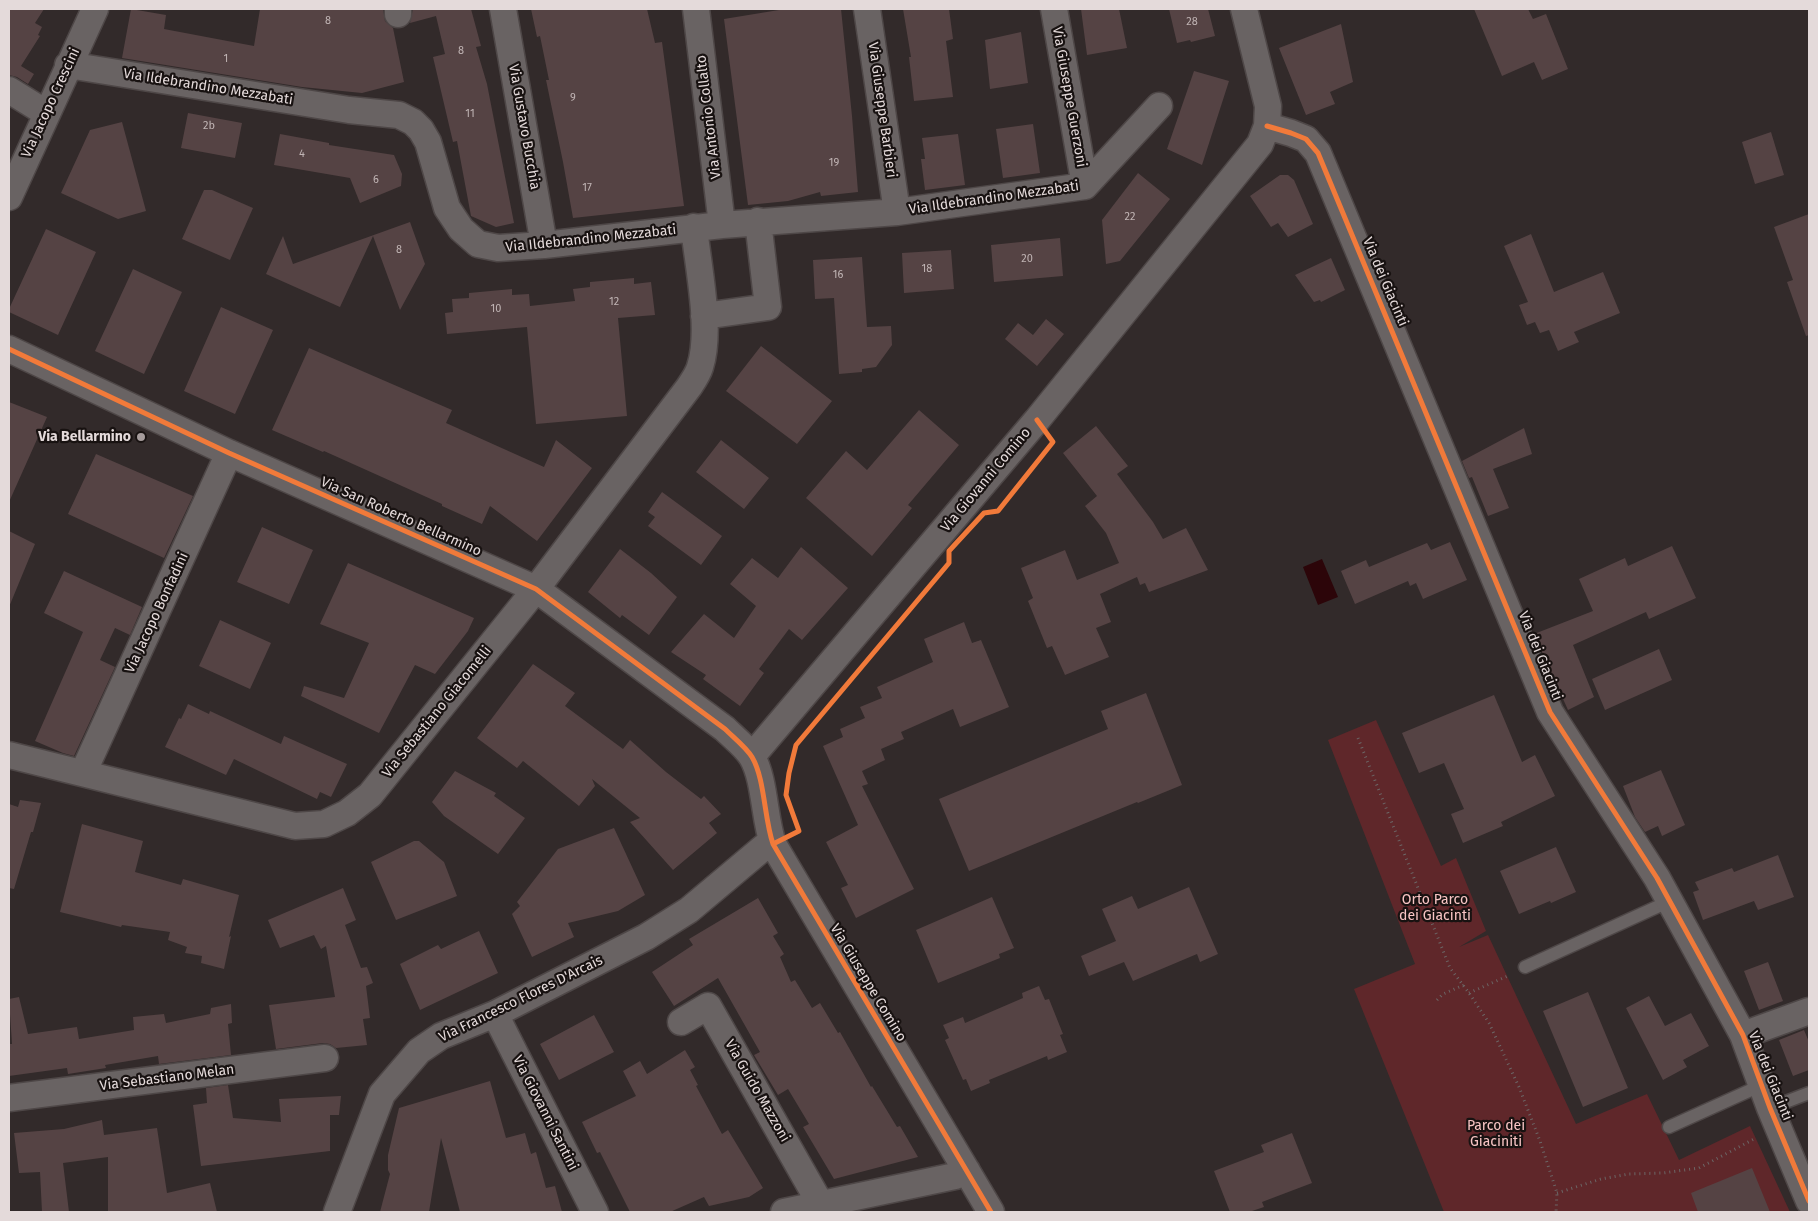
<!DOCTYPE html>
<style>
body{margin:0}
#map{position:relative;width:1818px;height:1221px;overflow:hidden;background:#322a2a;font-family:"Fira Sans",sans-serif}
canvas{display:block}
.frame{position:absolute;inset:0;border:10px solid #e4dada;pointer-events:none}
</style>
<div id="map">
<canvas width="1818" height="1221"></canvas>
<div class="frame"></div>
</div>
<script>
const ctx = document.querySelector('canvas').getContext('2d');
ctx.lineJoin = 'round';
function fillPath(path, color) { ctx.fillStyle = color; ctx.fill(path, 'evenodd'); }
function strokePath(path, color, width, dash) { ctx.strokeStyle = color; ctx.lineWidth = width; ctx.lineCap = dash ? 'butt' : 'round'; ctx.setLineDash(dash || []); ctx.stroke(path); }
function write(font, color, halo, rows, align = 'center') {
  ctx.font = font + ' "Fira Sans",sans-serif'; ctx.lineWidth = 4.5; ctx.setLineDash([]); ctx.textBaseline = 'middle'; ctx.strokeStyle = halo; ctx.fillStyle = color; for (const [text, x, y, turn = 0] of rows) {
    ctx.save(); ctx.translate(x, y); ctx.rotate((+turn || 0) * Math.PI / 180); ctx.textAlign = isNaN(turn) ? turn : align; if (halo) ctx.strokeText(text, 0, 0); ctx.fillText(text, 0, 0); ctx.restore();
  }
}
const green = new Path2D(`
 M1376,720L1441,866L1456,858L1486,931L1459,947L1488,935L1576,1124L1647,1094L1679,1160L1750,1126L1790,1212H1444L1354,989L1415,964L1328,740Z`);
const water = new Path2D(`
 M1322,559L1338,597L1318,605L1303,567Z`);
const building = new Path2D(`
 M9,9H44L35,23L42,27L38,35L40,36L21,66L34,74L28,84L17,77L9,75Z
 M131,9L166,15L164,29L254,46L260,9H383L385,21L393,28L404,82L362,93L302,87L122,58Z
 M413,9H471L481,46L476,47L487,84L514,223L496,227L471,216L457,141L453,142L433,57L445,54L436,16L410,23Z
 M531,9H647L655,43L662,42L684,206L573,218L563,162L546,80H549L540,36L537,37Z
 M785,9H841L852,116L858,192L821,196L820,192L788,201L748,205L724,19Z
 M903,9H949L953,39L946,41L953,97L914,101L909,57H911Z
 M1081,9H1119L1127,48L1087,55Z
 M1169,9H1208L1215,36L1191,42L1190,40L1177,43Z
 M1474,9H1528L1533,19L1546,14L1568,69L1542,80L1534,62L1502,76Z
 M1341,24L1353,82L1330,92L1335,104L1306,115L1279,48Z
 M1021,32L1028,83L990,89L985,40Z
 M1194,71L1229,81L1202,165L1167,149Z
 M188,113L242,123L235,158L181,148Z
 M122,122L146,211L118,219L61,193L90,130Z
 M1033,124L1040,173L1003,178L996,129Z
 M1771,132L1784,175L1755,184L1742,142Z
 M280,134L329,143V145L394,155L402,174L401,186L360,203L350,178L274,165Z
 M958,134L965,185L925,190L921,159H925L922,138Z
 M1138,173L1170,199L1120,261L1106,264L1102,220Z
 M1280,175H1288L1294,180L1313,224L1288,237L1278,223L1271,227L1250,196Z
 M204,190H212L253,208L230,260L182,239Z
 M1809,214V335L1806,336L1787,282L1793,280L1774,227Z
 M410,222L425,264L400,310L373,236L340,307L266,274L283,236L293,264Z
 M46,229L96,252L58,335L9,312V309Z
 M1531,234L1554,292L1603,272L1620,313L1574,332L1579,342L1558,351L1549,330L1540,333L1535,322L1527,325L1519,305L1528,302L1504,246Z
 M1060,238L1063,276L994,282L991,245Z
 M951,250L954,289L904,293L902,253Z
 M862,257L867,327L891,326L892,345L876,367L862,369V372L839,374L834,298L815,299L813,260Z
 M1331,258L1345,290L1321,302L1320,300L1314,302L1295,275Z
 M133,269L182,292L144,374L95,351Z
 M634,278V284L651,282L655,315L618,318L627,416L536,424L527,327L447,334L445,313L453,312L452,299L469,298V293L512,289V295L529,294L530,306L575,301L573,289L590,287V282Z
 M221,307L273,330L235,414L184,391Z
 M1046,319L1064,334L1037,366L1005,339L1018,323L1033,335Z
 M761,346L832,401L797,444L726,391Z
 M309,348L452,410L446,423L544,467L556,440L592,468L537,541L490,506L482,524L442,506V504L324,451L323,452L272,430Z
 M9,402L47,417L9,502Z
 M919,410L959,445L908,505L912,508L872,556L806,498L846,451L867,470Z
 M1096,426L1128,466L1117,474L1153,522L1163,539L1186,528L1208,570L1149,592L1145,583L1140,585L1137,577L1100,594L1111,622L1096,628L1109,657L1065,675L1052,646L1047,648L1028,601L1033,598L1021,568L1065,550L1077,580L1119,563L1106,533L1085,506L1097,496L1063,453Z
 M1524,428L1532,454L1493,469L1509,508L1488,516L1472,477L1469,478L1462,461Z
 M721,440L769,478L744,509L696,472Z
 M96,454L193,496L164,558L68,514Z
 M662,492L722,536L701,565L648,526L655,517L648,512Z
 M262,527L313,550L289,604L237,582Z
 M9,531L35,544L9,607Z
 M1450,542L1467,580L1423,599L1416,583L1410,586L1408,581L1355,604L1341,571L1366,560L1369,567L1427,543L1431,550Z
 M1672,546L1696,598L1649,619L1646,612L1573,645L1594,697L1568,710L1534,634L1593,611L1579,579L1625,558L1628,566Z
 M801,547L848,588L802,640L789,629L759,669L764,673L740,706L703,679L706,675L671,652L704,614L734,638L756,606L730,584L752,558L778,578Z
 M620,549L651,573L677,597L649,635L622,615L620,618L588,592Z
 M348,563L474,618L468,631L435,674L415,665L379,733L301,696L304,686L344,698L369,643L320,624Z
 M64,571L142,607L130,635L115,628L100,660L115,667L74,756L63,753L35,741L83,632L44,613Z
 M220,620L271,643L250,689L199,666Z
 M964,622L972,643L981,640L1009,707L960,727L953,709L901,732L904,739L881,749L885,760L862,771L868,784L862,786L914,889L856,918L841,888L848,885L826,842L858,825L823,746L843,737L840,729L865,718L860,707L882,698L877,687L933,662L924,639Z
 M1659,649L1672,680L1605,710L1592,679Z
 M533,664L575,693L565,706L623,749L630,740L666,772L701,799L704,796L721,814L709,823L717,833L673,870L630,822L640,818L592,779L595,786L579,806L523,761L517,768L477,738Z
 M1146,693L1182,785L1138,803L1137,802L969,871L939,799L1108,729L1101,711Z
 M1494,695L1522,762L1535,755L1555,796L1501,822L1503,826L1463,843L1451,814L1464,809L1444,763L1419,773L1402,733Z
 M188,704L209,714L210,711L281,744L284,736L347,764L331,797L320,792L317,799L234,759L226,775L165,747L179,718L181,719Z
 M1661,770L1685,825L1662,836L1658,826L1645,832L1635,817L1623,786Z
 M455,771L496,793L494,796L525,818L498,854L444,816L432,802Z
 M20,800L41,803L33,832H31L14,889L9,888V804L18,807Z
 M82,824L143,841L135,872L181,885L183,879L239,895L229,937L231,936L224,969L201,963L202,956L185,953L187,947L168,940L170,932L122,925L121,927L60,912Z
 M614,828L645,895L618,911L568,923L574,937L532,957L512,914L520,906L517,902L558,849Z
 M414,841H419L444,862L457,896L396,920L371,862Z
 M1556,847L1576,892L1551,903L1550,901L1519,914L1500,871Z
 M1778,855L1794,897L1758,910L1754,901L1703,920L1693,892L1699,890L1695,882L1732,868L1734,872Z
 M1189,887L1218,954L1200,962L1197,954L1133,981L1124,962L1089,976L1081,956L1116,941L1102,909L1132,896L1138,909Z
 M343,888L356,920L345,925L361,968L367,967L373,983L366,986L370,1018L363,1019L367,1045L336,1048L330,1044L323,1043L276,1049L269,1005L335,997L326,946L321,949L314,935L280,948L268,920Z
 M992,897L1014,948L999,954L1000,958L938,983L916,930Z
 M758,898L778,933L773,936L784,954L780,957L791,982L795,980L812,1008L820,1003L838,1033L840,1032L871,1087L872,1086L897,1127L900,1126L918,1157L834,1179L803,1127L809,1124L788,1089L778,1095L754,1055L760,1052L718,978L674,1006L652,972L693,945L689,939Z
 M479,931L498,973L420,1010L400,964L438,945L441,949Z
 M1768,962L1783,1001L1759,1010L1744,971Z
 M1039,986L1045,1000L1049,999L1063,1034L1060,1035L1067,1052L1048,1060L1047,1056L989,1080L990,1083L971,1091L966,1079L963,1080L945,1040L949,1038L943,1025L963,1017L965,1023L1023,998L1022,993Z
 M1588,992L1628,1088L1583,1107L1543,1011Z
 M1649,996L1665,1026L1691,1013L1709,1046L1683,1060L1687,1067L1663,1080L1626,1008Z
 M19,997L28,1034L77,1027L79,1039L134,1030L133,1017L164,1014L166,1023L210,1014L211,1008L231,1004L232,1023L228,1024L231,1055L159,1064L158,1056L105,1065L106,1068L68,1074L67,1068L9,1076V1044H12L9,999Z
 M594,1015L614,1052L559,1080L540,1044Z
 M1804,1030L1809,1042V1070L1793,1076L1779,1040Z
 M685,1050L695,1067L690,1070L698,1085L696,1086L722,1134L728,1130L763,1188L749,1197L709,1206L704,1197L670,1212H630L600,1152L597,1153L582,1122L636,1096L623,1071L640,1061L647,1074Z
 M490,1081L506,1138L525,1133L531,1154L536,1152L546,1188L555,1186L562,1212H460L441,1138L429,1212H380L390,1174L388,1170V1155L399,1108Z
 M228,1085L233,1118L281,1122L279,1099L341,1096L339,1115H330V1151L201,1166L193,1105L207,1103L206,1088Z
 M102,1120L104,1135L157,1128L167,1193L210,1183L217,1212H108V1157L63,1163L69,1212H42L40,1172L19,1173L14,1133L64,1129Z
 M1292,1133L1312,1183L1262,1202L1264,1207L1249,1212H1230L1214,1171L1264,1152L1261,1145Z
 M1752,1168L1770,1212H1698L1691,1193Z`);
const path = new Path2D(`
 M1358,738L1450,968L1469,993L1489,1023L1519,1087L1540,1141L1557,1193L1556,1212
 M1469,993L1510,975
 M1437,1000L1443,994L1464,985
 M1557,1193L1601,1179L1629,1174L1663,1173L1699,1168L1756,1138`);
const lane = new Path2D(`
 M1525,967L1670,901
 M1770,1108L1809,1093
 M1669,1127L1762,1085`);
const street = new Path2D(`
 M398,9V14
 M503,9L544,245
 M696,9L722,225
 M867,9L897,212
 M1054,9L1085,186
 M68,65L349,110L399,115L413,122L421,130L428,142L447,208L461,229L478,244L498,248L544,245L722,225L897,212L1085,186L1159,106
 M9,90L46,113
 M1267,126L1291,133L1306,139L1318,153L1550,712L1657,878L1743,1035L1770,1108L1809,1201
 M9,197L95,9
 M704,316L768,307L758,221
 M9,349L229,453L536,589L725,729C733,737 746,747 752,757C765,779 764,818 773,844L991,1212
 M9,755L295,826L324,824L347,813L370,795L536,589L689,387C693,381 698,374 700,367C712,330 698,267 694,227
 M752,756L1037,420L1260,144L1267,126L1268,106L1244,9
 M83,773L229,453
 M495,1014L595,1212
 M681,1022L708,1006L825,1212
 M1743,1035L1809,1011
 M9,1098L325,1058
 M337,1212L382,1094L419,1051L441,1036L495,1014L646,937L689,910L764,847L773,844
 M784,1212L955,1176L967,1171`);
const cycleway = new Path2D(`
 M1267,126L1291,133L1306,139L1318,153L1550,712L1657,878L1743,1035L1770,1108L1809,1201
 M9,349L229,453L536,589L725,729C733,737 746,747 752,757C765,779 764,818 773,844L991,1212
 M773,844L799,831L786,795L789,773L796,745L949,563V551L984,513L998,511L1053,442L1037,420`);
const markers = [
 [141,437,5,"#a69c9c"]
];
const numberNames = [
 ["8",328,21],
 ["28",1192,22],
 ["8",461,51],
 ["1",226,59],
 ["9",573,98],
 ["11",470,114],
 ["2b",209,126],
 ["4",302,154],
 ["19",834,163],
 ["6",376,180],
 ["17",587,188],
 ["22",1130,217],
 ["8",399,250],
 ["20",1027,259],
 ["18",927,269],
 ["16",838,275],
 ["12",614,302],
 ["10",496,309]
];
const streetNames = [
 ["Via Ildebrandino Mezzabati",208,87,9],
 ["Via Giuseppe Guerzoni",1069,97,80],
 ["Via Jacopo Crescini",51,103,-65],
 ["Via Giuseppe Barbieri",882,110,82],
 ["Via Antonio Collalto",709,117,-97],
 ["Via Gustavo Bucchia",524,127,80],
 ["Via Ildebrandino Mezzabati",994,198,-8],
 ["Via Ildebrandino Mezzabati",591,239,-6],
 ["Via dei Giacinti",1385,282,67],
 ["Via Giovanni Comino",986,480,-50],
 ["Via San Roberto Bellarmino",401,517,24],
 ["Via Jacopo Bonfadini",157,613,-65],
 ["Via dei Giacinti",1540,656,68],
 ["Via Sebastiano Giacomelli",437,712,-51],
 ["Via Giuseppe Comino",868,983,59],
 ["Via Francesco Flores D'Arcais",521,999,-26],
 ["Via dei Giacinti",1770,1076,68],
 ["Via Sebastiano Melan",167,1078,-7],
 ["Via Guido Mazzoni",757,1091,60],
 ["Via Giovanni Santini",545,1113,63]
];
const poiNames = [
 ["Via Bellarmino",131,437]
];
const parkNames = [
 ["Orto Parco",1435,900],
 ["dei Giacinti",1435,916],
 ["Parco dei",1496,1126],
 ["Giaciniti",1496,1142]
];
fillPath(green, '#5f272a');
fillPath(water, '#2c0509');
fillPath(building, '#554344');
strokePath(lane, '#4e4747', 15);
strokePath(street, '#4e4747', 29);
strokePath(path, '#6c6666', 3, [1, 4]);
strokePath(lane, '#696363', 12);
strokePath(street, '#696363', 26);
strokePath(cycleway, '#f17a3a', 5);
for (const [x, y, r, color] of markers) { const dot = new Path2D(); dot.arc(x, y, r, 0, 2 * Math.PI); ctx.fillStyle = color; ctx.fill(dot); strokePath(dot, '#181211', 2); }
write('11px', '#c0b4b4', null, numberNames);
write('14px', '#e4dada', '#181211', streetNames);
write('bold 14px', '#e4dada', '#181211', poiNames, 'right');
write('14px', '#f9c5c4', '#181211', parkNames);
</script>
